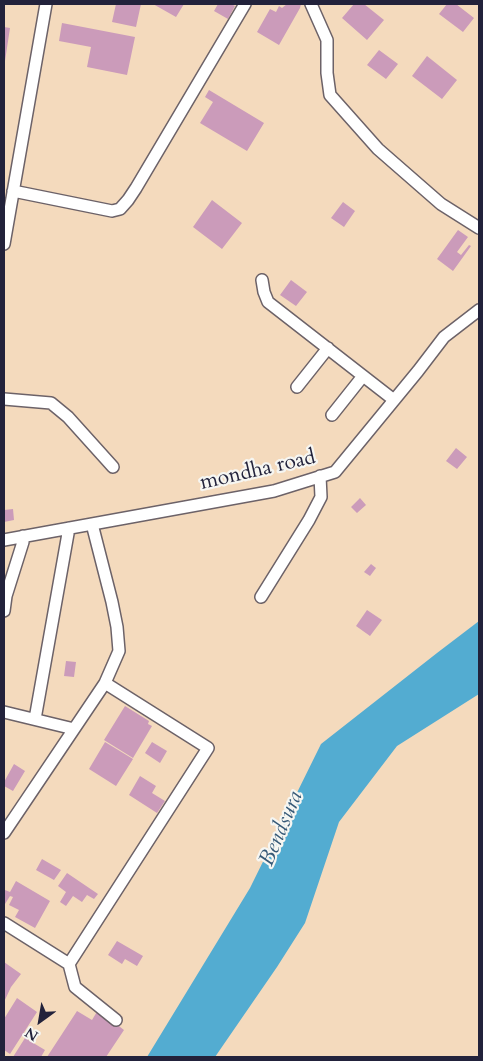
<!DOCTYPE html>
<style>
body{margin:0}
#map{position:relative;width:483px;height:1061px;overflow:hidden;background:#f4dabd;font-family:Cardo,serif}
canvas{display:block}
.frame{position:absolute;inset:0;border:5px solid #22223b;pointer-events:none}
.north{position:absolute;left:15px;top:996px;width:50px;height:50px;-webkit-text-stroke:4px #f6f6f2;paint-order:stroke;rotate:212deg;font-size:14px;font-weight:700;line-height:20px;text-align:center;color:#22223b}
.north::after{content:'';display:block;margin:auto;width:18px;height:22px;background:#22223b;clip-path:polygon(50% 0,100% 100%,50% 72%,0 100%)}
</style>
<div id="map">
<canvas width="483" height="1061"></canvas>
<div class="frame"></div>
<div class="north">N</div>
</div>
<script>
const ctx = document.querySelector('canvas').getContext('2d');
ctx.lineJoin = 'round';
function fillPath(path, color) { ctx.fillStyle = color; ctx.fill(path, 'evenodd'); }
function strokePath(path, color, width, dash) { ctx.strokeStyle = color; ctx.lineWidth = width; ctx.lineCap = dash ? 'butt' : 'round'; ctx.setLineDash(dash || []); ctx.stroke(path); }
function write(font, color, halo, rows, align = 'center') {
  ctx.font = font + ' Cardo,serif'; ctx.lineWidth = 4.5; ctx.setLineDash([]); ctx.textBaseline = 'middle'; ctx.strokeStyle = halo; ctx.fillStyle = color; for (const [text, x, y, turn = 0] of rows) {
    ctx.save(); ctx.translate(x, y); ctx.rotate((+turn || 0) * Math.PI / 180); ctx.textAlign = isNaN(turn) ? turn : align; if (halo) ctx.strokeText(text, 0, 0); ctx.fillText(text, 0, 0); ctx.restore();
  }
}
const water = new Path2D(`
 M479,621V694L397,746L339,822L305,923L277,967L215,1057H147L250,888L321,744L437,653Z`);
const building = new Path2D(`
 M116,4H141L136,27L112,22Z
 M153,4H184L176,17Z
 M218,4H231L235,6L228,19L214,11Z
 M287,4H301L300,8L279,45L257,32L270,9L276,12L279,6L282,8Z
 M354,4H364L384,20L367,40L342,18Z
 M447,4H456L474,18L463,32L439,14Z
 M62,23L135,37L127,75L87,67L91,47L59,41Z
 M4,27L10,28L5,61L4,60Z
 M379,50L398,64L386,79L367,65Z
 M427,56L457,80L442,99L412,76Z
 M209,90L264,123L247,151L200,123L213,102L205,97Z
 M212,200L242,223L222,249L193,227Z
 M343,202L355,211L344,227L331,218Z
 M458,230L468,237L457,252L461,255L469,245L471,246L453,271L437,259Z
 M291,280L307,292L296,306L280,295Z
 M456,448L467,457L457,469L446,461Z
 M360,498L366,505L357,513L351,507Z
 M13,509L14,520L4,522V510Z
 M371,564L376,568L370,576L364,572Z
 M367,610L382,620L370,636L356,626Z
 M66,661L76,662L74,677L64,676Z
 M125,706L149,721L148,724L152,726L133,758L104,740Z
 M105,742L133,759L116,786L89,769Z
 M152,742L167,751L160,763L145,753Z
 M14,764L25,771L13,791L4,786V782Z
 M140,776L156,786L152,793L165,801L157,813L129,795Z
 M42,859L61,870L54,880L36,870Z
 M67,873L98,894L94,899L87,895L82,902L73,896L66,906L60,902L66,892L58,886Z
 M16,881L50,901L35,928L15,917L19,910L9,905L13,897L10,896L5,904L4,903V892L5,890L10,892Z
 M117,941L143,956L137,966L125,959L122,964L108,955Z
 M4,962L21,974L11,987L4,1002Z
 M17,998L37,1012L10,1054L4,1050V1019Z
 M98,1010L124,1030L106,1057H47L77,1011L92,1020Z
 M25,1038L45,1050L41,1057H13Z`);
const minor = new Path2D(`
 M311,4L327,40V73L330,95L378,149L441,204L479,228
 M13,191L112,211L120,209L128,200L136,188L245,4
 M4,244L46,4
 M262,280L264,292L268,302L394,400
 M297,387L328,348
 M4,399L51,403L68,417L113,467
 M332,415L363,376
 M4,540L274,491L335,472L418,371L444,337L479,310
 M261,597L309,520L321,497L320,476
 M4,611L6,596L23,542V536
 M4,712L74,729
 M35,719L69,528
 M4,833L105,683
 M4,923L69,964L208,748L105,683L119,651L117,627L112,602L92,524
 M69,964L75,987L116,1020`);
const streetNames = [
 ["mondha road",258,471,-13]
];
const waterNames = [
 ["Bendsura",282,829,-67]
];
fillPath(water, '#53acd1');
fillPath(building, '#cb9bba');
strokePath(minor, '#6c6268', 14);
strokePath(minor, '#fff', 11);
write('21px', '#22223b', '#f6f6f2', streetNames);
write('italic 22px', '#365977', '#f6f6f2', waterNames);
</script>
